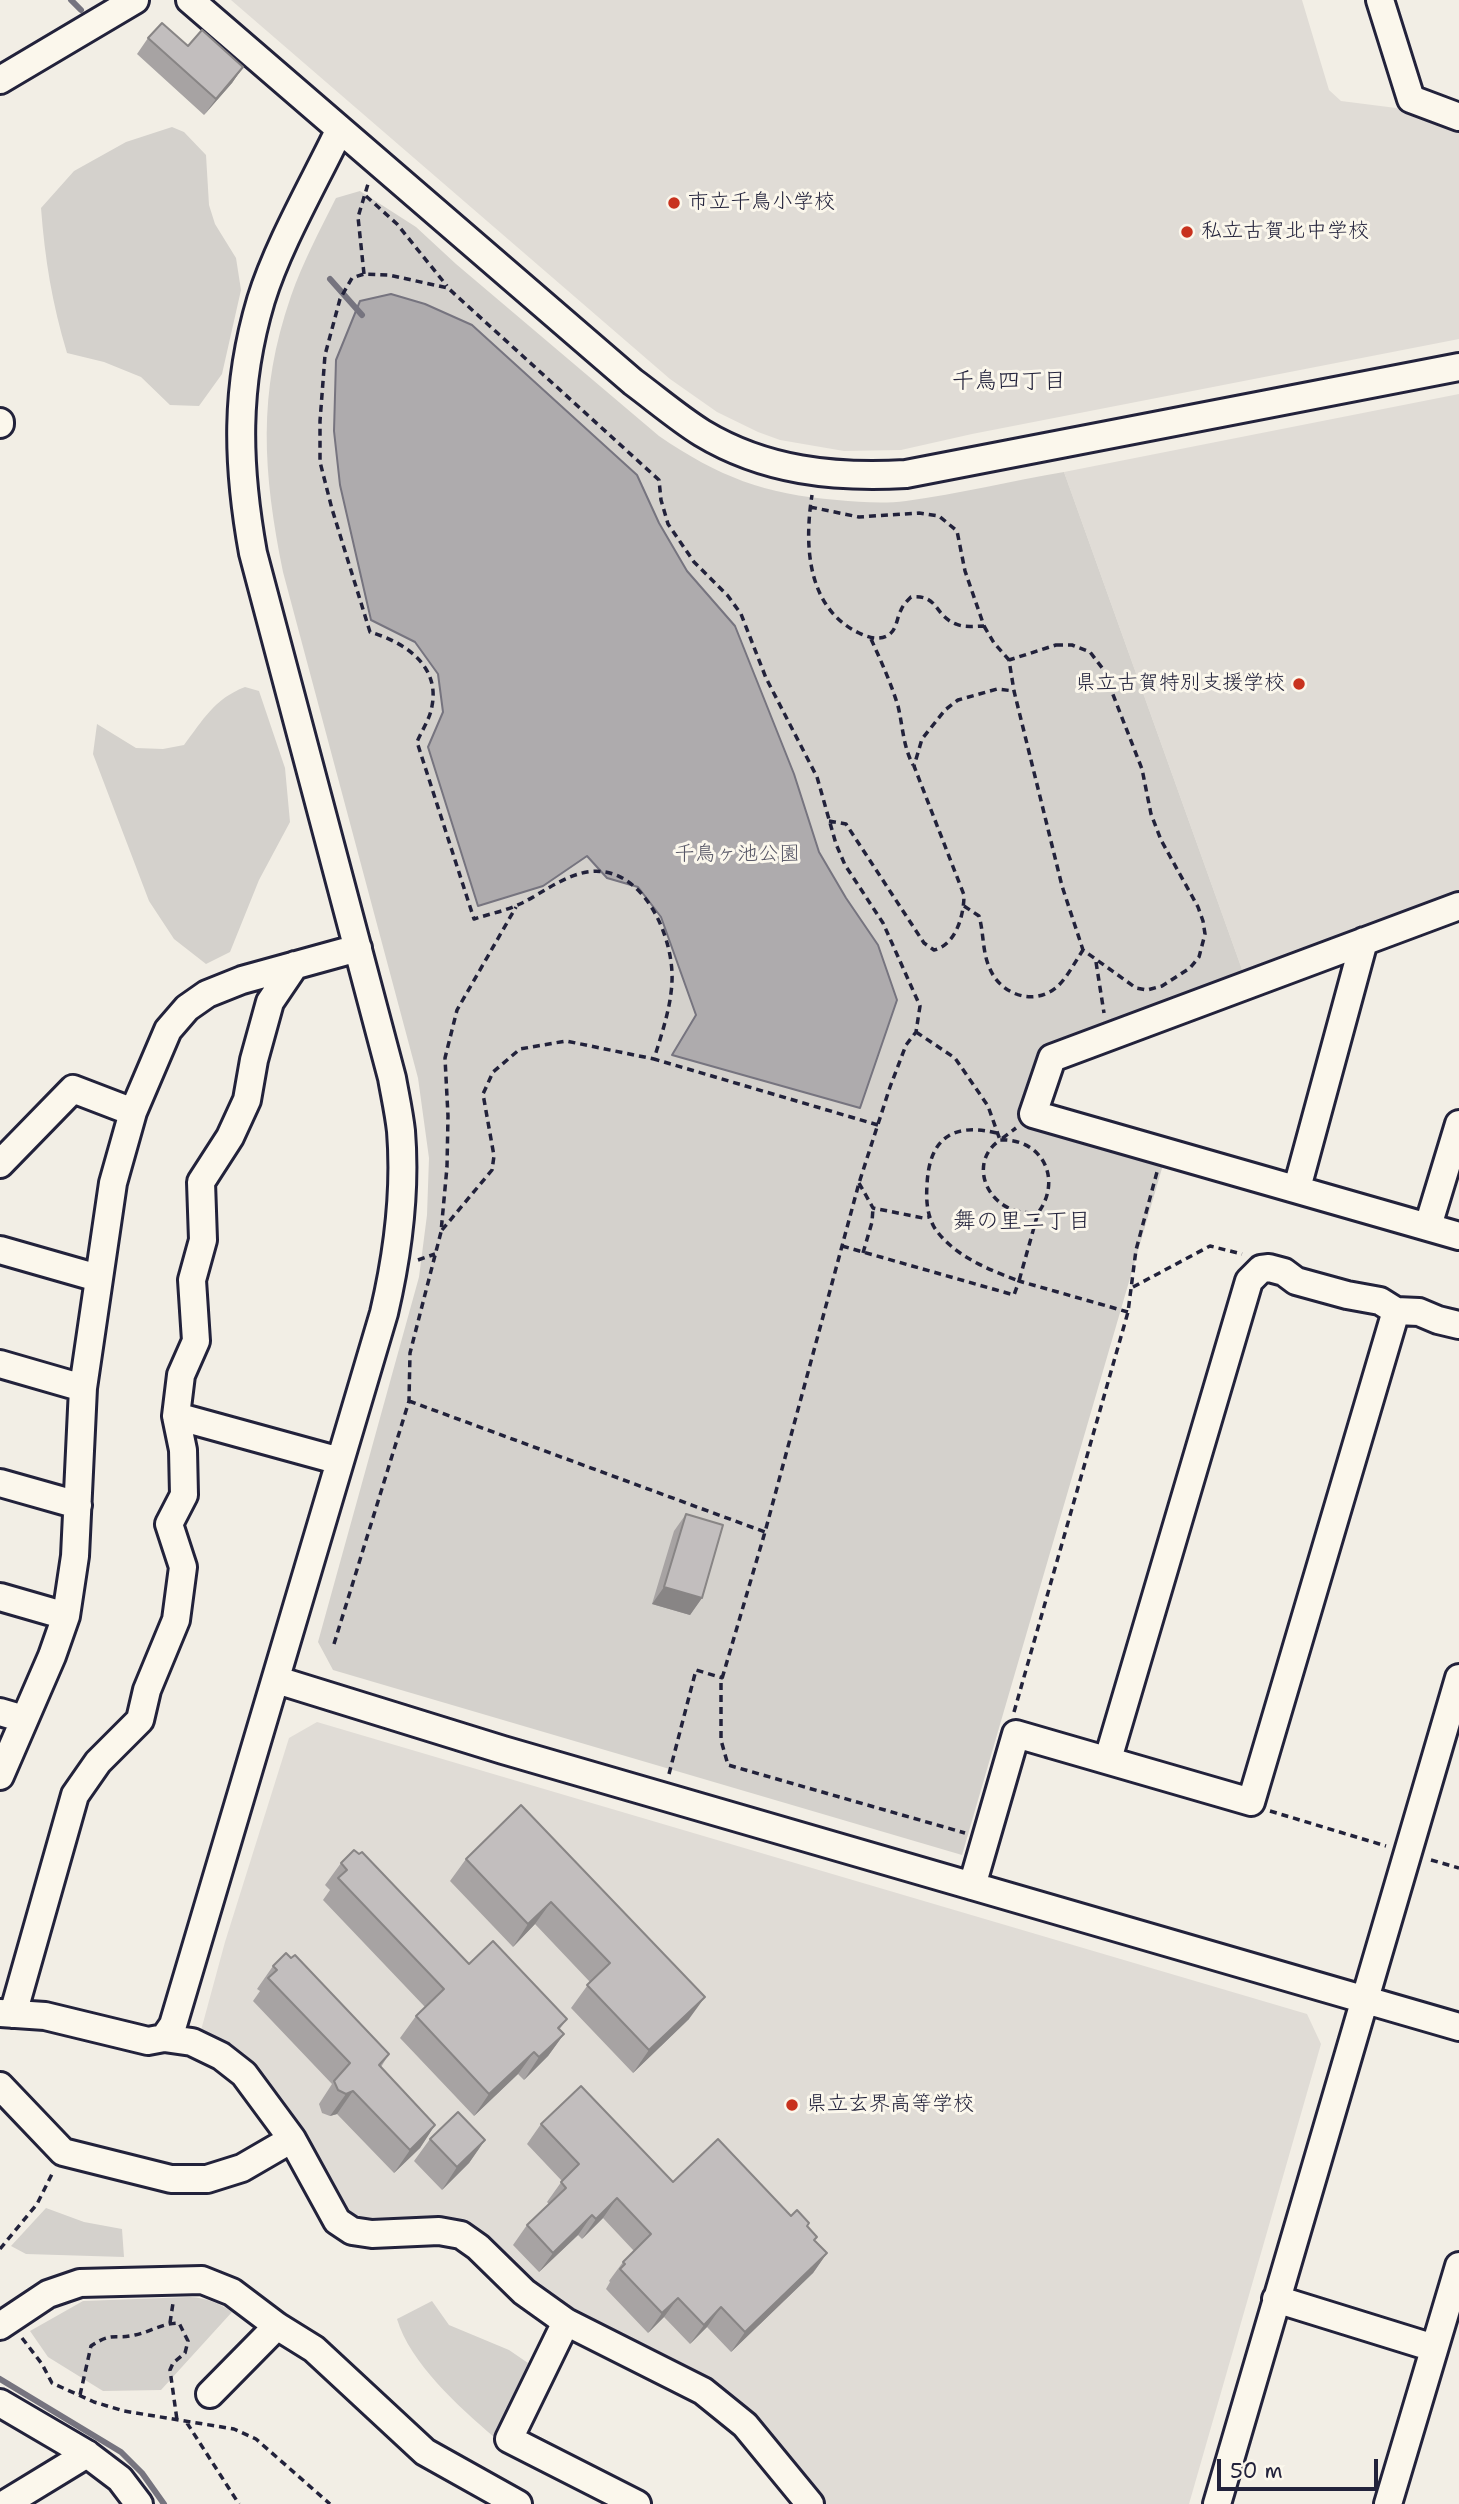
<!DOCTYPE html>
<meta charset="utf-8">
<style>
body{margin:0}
#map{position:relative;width:1459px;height:2504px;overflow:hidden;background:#f2eee5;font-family:"Shantell Sans",sans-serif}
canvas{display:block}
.scale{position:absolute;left:1217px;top:2459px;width:161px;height:32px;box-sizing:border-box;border:4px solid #22223b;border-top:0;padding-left:9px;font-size:21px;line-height:24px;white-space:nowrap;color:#22223b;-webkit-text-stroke:5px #fbf7ec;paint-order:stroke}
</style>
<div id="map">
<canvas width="1459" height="2504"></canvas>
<div class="scale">50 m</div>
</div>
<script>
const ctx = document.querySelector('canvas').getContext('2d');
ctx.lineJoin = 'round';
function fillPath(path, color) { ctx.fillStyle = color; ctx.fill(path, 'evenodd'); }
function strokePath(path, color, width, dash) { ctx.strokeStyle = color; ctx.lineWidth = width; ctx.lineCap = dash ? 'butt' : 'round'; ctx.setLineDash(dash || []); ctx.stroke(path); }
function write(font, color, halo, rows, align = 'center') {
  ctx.font = font + ' "Shantell Sans","Klee One",sans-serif'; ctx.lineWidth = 6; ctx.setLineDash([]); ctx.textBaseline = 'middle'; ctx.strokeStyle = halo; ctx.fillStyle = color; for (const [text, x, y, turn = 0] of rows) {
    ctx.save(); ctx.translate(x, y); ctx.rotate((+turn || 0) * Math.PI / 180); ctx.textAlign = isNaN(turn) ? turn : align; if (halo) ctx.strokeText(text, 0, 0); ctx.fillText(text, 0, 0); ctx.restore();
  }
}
const built = new Path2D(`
 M231,0H1302L1329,90L1341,101L1404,109L1459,125V339L972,434L901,450L844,451L780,440L758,432L717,412L670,379Z
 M1459,394V895L1244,975L1064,472Z
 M317,1722L1307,2014L1321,2044L1189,2504H821L749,2418L551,2302L490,2246L357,2221L345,2212L200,2034L225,1942L289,1738Z`);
const green = new Path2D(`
 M172,127L184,132L206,155L209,205L215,224L236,258L241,290L222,374L199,406L170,405L141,377L104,362L67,353C52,303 45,260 41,208L74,171L126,142Z
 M360,191L416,227L456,264L659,436C719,477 764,494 837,500C860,502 883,504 906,501C959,494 1011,481 1064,472L1244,975L1044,1052L1020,1119L1165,1158L962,1855L333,1670L318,1642L419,1277L427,1215L429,1158L418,1078L283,572C263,472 257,394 291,296C303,262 320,230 336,198Z
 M245,687L259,691L285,768L290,822L259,880L230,952L206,964L174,939L149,901L93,754L97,724L136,748L163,749L184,745C203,720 214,699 245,687Z
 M46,2208L84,2222L122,2229L124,2257L26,2254L11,2246Z
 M190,2297C206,2298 219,2303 232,2312L161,2390L103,2391L48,2357L30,2331L83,2301Z
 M432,2301L449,2325L509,2350L528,2363L494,2437C459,2407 410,2363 397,2319Z`);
const water = new Path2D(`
 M391,294L425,304L472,325L637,475L659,523L687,571L735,626L794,774L819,852L846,898L878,945L897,1000L860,1108L672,1055L696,1015L661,917L638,887L607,878L587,856L543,886L478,906L428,747L443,712L438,674L415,642L371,620L340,485L334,431L336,360L360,301Z`);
const stream = new Path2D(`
 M71,0L81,10
 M330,279L362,315
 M0,2379L121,2452L142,2473L164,2504`);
const path = new Path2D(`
 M366,196L397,224L447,286
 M364,274L358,217L368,184
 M810,507L859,517L919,513L939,516L957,531L965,571L984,626C975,626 965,628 956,624C934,616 939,594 911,597C907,601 903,605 901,610C897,617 897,628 890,634C881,641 869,638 859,633C807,608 804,546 812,495
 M984,626L994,643L1009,660
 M871,639C881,661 891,683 898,706C903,727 903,746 913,765
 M1056,645H1072L1090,652L1103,669L1142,769L1151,814L1161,840L1198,907L1203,921L1205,934L1199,957L1190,968L1162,986L1147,990L1136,988L1083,950L1062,886L1014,691L1009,660Z
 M829,821L846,824L924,943L934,950C956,945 964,915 964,895L914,766L922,739L945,710L958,700L997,689L1014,691
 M964,906L979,916C984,933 982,952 990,969C1001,995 1035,1007 1058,986C1068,976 1075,962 1083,950
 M1096,962L1104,1013
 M916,1032L955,1058L988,1106L1000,1140L1016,1128
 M878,1125L654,1059C662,1033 671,1007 672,981C674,936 642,863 587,872C563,876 541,894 520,904C505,911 489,914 474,919L417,742C422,730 430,719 432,706C440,665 404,642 370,632L332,509L320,462V421L325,355L340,299L352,278L364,274L389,275L448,288L659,480L661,500L668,524L694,562L728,596L741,614L766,678L817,777L836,844L845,865L883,923L920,1006L916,1032L906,1045L890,1087L859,1183L765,1532L721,1682V1740L728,1765L965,1833
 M997,1133C952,1122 929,1139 927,1185C926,1200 927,1214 934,1227C952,1255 989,1270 1019,1281L1038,1213C1063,1179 1042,1138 1000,1140C968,1162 986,1206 1021,1212C1026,1213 1032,1213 1038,1213
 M859,1183L873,1208L923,1218L929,1217
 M442,1230L492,1170L494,1156L483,1094L493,1072L520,1049L566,1041L654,1059
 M842,1246L1014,1295L1019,1281L1128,1312
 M863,1253L872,1222L873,1208
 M418,1260L435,1254
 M1133,1287L1210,1246L1242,1254
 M409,1401L765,1532
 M334,1644L409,1401L410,1353L441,1232L447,1167L448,1116L445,1058L457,1010L516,907
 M1014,1712L1128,1312L1136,1250L1157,1172
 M669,1774L696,1670L723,1678
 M1270,1811L1386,1846
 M1431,1860L1459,1868
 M0,2249L37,2204L53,2172
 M170,2323L173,2303
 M22,2338L42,2364L52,2383L94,2402L124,2411L234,2429L256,2439L330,2504
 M80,2395L91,2346C113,2331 114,2340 135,2335C150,2332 163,2323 179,2323L188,2341L185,2353L173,2363L170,2370L177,2420
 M187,2423L239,2504`);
const minor = new Path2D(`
 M190,0L633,382C656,399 678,418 702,433C765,471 834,478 906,474L1459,367
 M1380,0L1411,99L1459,117
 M0,80L135,0
 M0,422V424
 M1459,906L1052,1058L1033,1114L1459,1236
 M0,1164L73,1089L133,1112
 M1297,1188L1364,941
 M1428,1226L1459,1124
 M0,1250L98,1278
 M0,1364L83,1388
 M176,1416L340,1461
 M0,1483L78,1505
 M0,1597L66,1616
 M277,1680L503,1750L1459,2027
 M0,1712L24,1719
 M1108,1759L1249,1281L1261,1269L1269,1268L1284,1272L1296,1281L1347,1295L1380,1301L1396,1311L1419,1312L1438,1320L1459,1325
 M0,1776L52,1656L66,1616L75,1556L83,1388L113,1183L133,1112L168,1030L187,1008L207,994L242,980L358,948
 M972,1886L1016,1734L1251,1802L1396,1311
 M0,2013L45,2016L148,2041L164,2038L173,2025L384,1313C398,1253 406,1193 401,1131C399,1113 395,1095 392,1078L253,553C237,464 235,387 261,300C278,245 314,183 339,131
 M13,2014L75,1795L98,1762L140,1720L147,1690L176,1620L183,1567L169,1524L184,1495L183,1450L176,1416L181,1375L196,1341L192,1280L203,1240L201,1182L230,1137L247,1100L254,1060L270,1002L295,965
 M164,2038L192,2042L221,2056L244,2074L292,2139L337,2221L352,2231L372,2234L439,2231L461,2235L478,2247L524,2292L566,2322L703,2391L745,2425L810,2504
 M0,2086L63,2152L171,2179H207L242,2168L292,2139
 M1276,2299L1434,2348
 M566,2322L509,2439L637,2504
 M0,2326L48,2294L80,2283L202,2280L232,2292L277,2326L314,2349L425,2452L518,2504
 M210,2394L277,2326
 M0,2403L87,2454L120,2479L139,2504
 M5,2504L87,2454
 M1217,2504L1459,1678
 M1388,2504L1459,2266`);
const wall = new Path2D(`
 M148,38L188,46L243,67L232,83L204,115L137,54Z
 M686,1514L702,1598L690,1615L652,1604L674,1531Z
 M521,1805L689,2019L633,2073L571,2008L590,1982L535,1924L513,1947L450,1881L466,1859Z
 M341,1863L469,1964L567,2019L559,2030L564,2034L548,2056L524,2080L518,2074L474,2116L400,2038L416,2016L425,2007L323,1900L330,1890L325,1885Z
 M273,1966L389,2054L381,2067L435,2125L420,2148L394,2173L337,2114L330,2116L322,2113L319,2104L332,2084L253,2001L260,1991L257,1989Z
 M541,2124L673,2182L791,2216L807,2226L815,2241L827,2253L813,2273L731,2352L707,2327L690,2344L664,2317L648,2333L606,2289L610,2282L609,2281L623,2262L634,2251L603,2218L582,2239L578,2235L539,2272L513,2245L527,2225L549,2204L547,2202L562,2181L527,2144Z
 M430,2139L485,2140L469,2163L442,2190L414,2161Z`);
const shadedWall = new Path2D(`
 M243,67L232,83L204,115L216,99Z
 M664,1587L702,1598L690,1615L652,1604Z
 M551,1902L535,1924L513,1947L528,1924Z
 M705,1997L689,2019L633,2073L649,2050Z
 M564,2034L548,2056L524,2080L539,2057Z
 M534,2052L518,2074L474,2116L489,2094Z
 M353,2091L337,2114L330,2116L346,2094Z
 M435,2125L420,2148L394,2173L410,2150Z
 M485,2140L469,2163L442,2190L457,2167Z
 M617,2198L603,2218L582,2239L596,2219Z
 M592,2215L578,2235L539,2272L553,2253Z
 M827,2253L813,2273L731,2352L745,2332Z
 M678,2298L664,2317L648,2333L662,2313Z
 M721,2307L707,2327L690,2344L704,2325Z`);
const building = new Path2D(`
 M162,23L188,46L202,30L243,67L216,99L148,38Z
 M686,1514L723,1525L702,1598L664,1587Z
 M521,1805L705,1997L649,2050L587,1985L610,1963L551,1902L528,1924L466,1859Z
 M354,1850L359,1854L362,1852L469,1964L493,1941L567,2019L558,2028L564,2034L539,2057L534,2052L489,2094L416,2016L444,1989L338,1878L347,1870L341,1863Z
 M286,1953L291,1958L295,1955L389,2054L379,2065L435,2125L410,2150L353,2091L346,2094L338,2090L334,2081L350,2063L268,1978L277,1970L273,1966Z
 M581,2086L673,2182L718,2139L791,2216L797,2210L809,2223L807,2226L817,2237L814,2240L827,2253L745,2332L721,2307L704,2325L678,2298L662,2313L620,2269L625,2264L623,2262L651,2234L617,2198L596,2219L592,2215L553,2253L527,2225L566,2188L561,2182L579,2164L541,2124Z
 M458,2112L485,2140L457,2167L430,2139Z`);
const markers = [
 [674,203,7,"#c8321e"],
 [1187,232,7,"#c8321e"],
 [1299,684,7,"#c8321e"],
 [792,2105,7,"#c8321e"]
];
const poiNames = [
 ["市立千鳥小学校",688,203],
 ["私立古賀北中学校",1201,232],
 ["県立古賀特別支援学校",1285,684,"right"],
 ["県立玄界高等学校",806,2105]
];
const parkNames = [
 ["千鳥ヶ池公園",737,855]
];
const neighbourhoodNames = [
 ["千鳥四丁目",1009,382],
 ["舞の里二丁目",1022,1222]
];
fillPath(built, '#e0dcd6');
fillPath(green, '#d4d1cc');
fillPath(water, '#aeabad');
strokePath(water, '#76747f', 2);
strokePath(stream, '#76747f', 6);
strokePath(minor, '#22223b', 32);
strokePath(path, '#22223b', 3.5, [7, 5]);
strokePath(minor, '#fbf7ec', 26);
fillPath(wall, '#a7a3a3');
fillPath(shadedWall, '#888585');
fillPath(building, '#c2bebe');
strokePath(building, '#888585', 2);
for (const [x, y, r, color] of markers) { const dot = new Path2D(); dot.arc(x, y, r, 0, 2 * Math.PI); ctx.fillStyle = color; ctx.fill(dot); strokePath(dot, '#fbf7ec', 2.5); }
write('21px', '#22223b', '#fbf7ec', poiNames, 'left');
write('21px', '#575766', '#fbf7ec', parkNames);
write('23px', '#22223b', '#fbf7ec', neighbourhoodNames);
</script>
